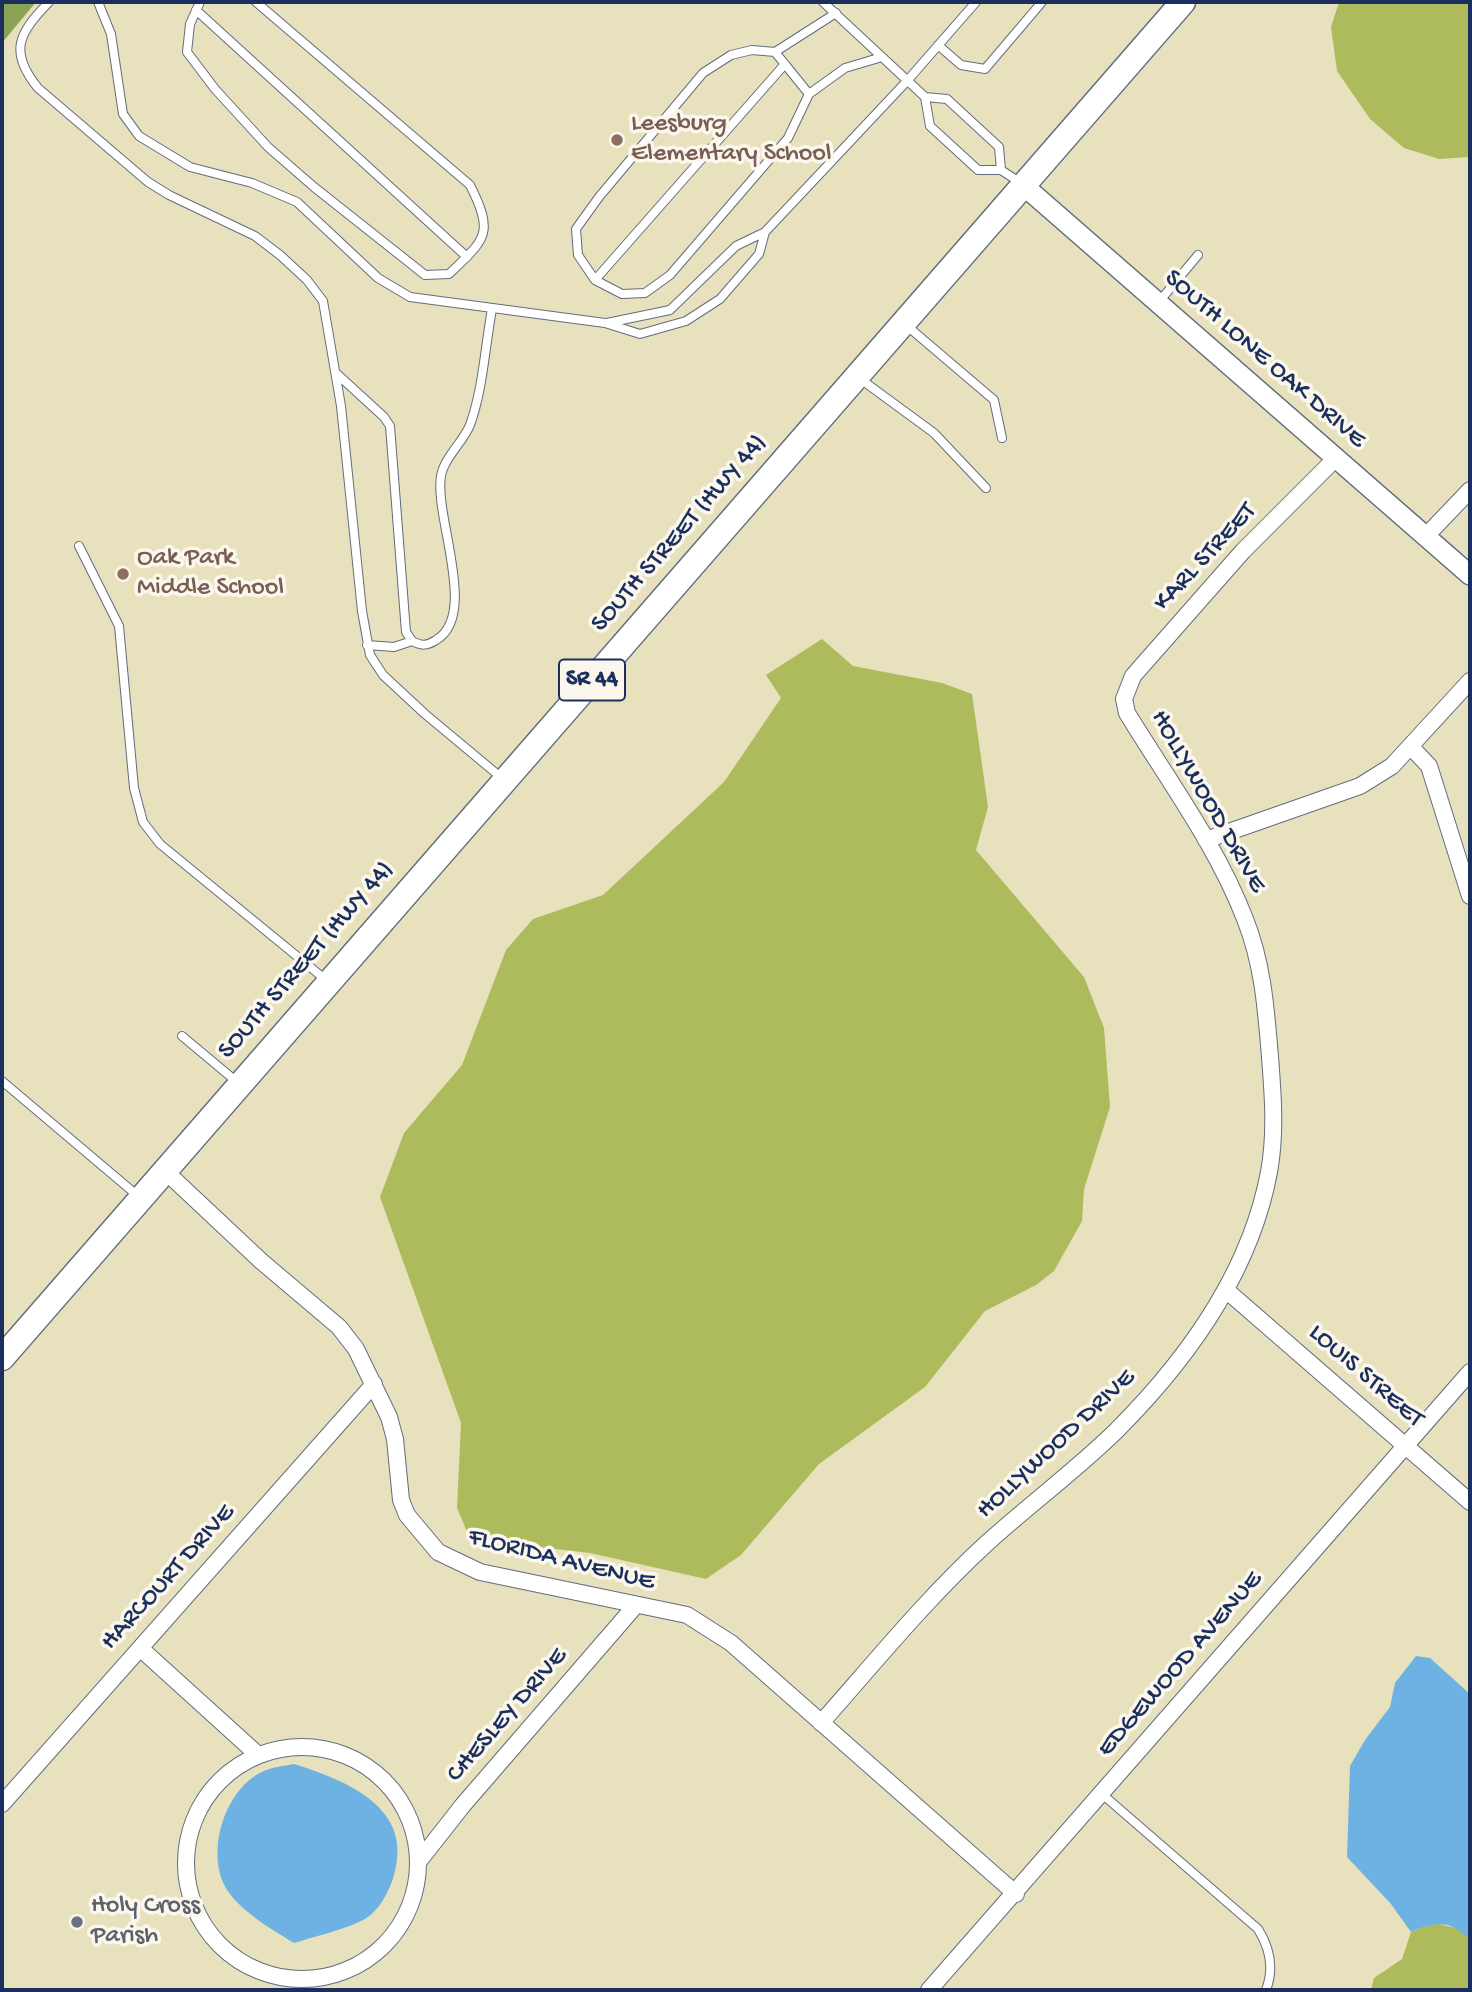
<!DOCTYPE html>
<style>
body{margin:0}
#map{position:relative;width:1472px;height:1992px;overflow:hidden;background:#e7e1bd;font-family:"Gochi Hand",sans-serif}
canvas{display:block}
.frame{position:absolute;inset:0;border:4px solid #1b2f5e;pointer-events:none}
</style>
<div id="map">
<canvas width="1472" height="1992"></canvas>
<div class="frame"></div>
</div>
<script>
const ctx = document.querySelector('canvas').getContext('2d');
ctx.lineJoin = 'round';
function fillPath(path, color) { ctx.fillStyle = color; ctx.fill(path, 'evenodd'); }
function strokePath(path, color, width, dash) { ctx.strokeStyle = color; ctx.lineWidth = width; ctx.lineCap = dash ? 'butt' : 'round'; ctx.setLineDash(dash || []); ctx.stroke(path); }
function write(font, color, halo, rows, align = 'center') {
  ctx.font = font + ' "Gochi Hand",sans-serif'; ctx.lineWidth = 7; ctx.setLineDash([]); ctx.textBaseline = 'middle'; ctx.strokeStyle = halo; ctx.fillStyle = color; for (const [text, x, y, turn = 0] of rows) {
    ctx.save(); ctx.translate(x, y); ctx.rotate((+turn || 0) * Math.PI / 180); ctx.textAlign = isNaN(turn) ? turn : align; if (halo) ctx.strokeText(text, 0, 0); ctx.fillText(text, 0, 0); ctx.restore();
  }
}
const green = new Path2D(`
 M1339,2H1470V157L1439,159L1404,148L1370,119L1337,71L1331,27Z
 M822,639L853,666L942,683L972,694L988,807L976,850L1084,977L1104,1028L1110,1107L1084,1189L1082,1221L1054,1271L1036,1285L985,1311L925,1387L819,1464L741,1555L706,1579L590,1553L470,1539L457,1508L461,1423L380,1197L404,1133L462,1065L506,950L533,919L603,895L724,782L781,698L766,675Z
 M1434,1923L1460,1929L1470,1940V1990H1371L1374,1978L1402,1959L1411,1932Z`);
const forest = new Path2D(`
 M2,2H36L2,43Z`);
const water = new Path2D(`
 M1416,1656L1430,1658L1470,1694V1940C1450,1919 1435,1922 1411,1932L1391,1904L1347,1857L1350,1766L1365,1740L1390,1707L1395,1683Z
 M294,1764C347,1781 414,1807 394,1875C390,1890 379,1911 365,1919C344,1930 316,1936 294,1943C273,1930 245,1914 230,1894C203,1859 223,1790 262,1772C271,1767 284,1766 294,1764Z`);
const service = new Path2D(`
 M49,2C19,33 8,51 38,88L148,182L169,195L255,236L280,255L307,280L323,301L341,406L362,611L370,655L383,675L425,714L503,779
 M98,2L111,34L123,114L139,136L190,167L252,183L297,202L378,278L410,297L605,323L640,334L686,321L720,299L759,254L765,232
 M200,2L190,24L187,52L215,89L268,147L314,187L425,275L449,274C485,239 495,235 470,185L256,2
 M823,2L925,97L947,99L999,147L1001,170
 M196,10L467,257
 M836,13L775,52L752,50L731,55L703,73L599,197L576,229L578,255L595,280L622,294L645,293L670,275L788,138L809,94L845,68L882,57
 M938,45L961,65L985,69L1042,2
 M775,52L809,94
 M925,97L930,126L978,170H1001L1021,183
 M595,280L785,64
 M1158,303L1198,255
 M607,323L670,310L736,246L765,232L907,81L976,2
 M906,325L994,400L1002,438
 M336,373L384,417L390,426L406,632L412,641C421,646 427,646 436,640C479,615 434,517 441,476C444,458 463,442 470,425C483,389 485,347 492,309
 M859,378L934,433L986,488
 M79,546L119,626L134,788L143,822L160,844L326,980
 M367,645L394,647L412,641
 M182,1036L237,1082
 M2,1081L138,1196
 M1102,1794L1258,1929C1270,1948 1274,1969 1266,1990`);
const minor = new Path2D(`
 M1426,536L1470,490
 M1411,747L1429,766L1470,896
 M1206,840L1360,786L1392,766L1470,681
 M164,1170L261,1261L339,1327L356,1349L389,1417L395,1439L401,1500L407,1515L438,1552L480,1572L687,1615L731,1643L1016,1894
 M1226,1290L1470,1502
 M140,1648L257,1754
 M821,1723C875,1662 927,1598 987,1543C1029,1505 1075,1471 1116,1431C1187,1360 1250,1274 1269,1172C1276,1134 1273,1095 1270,1057C1266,1009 1263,964 1245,919C1217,846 1168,780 1127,713L1124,699L1133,676L1243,551L1336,458
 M186 1863a116 116 0 1 1 232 0a116 116 0 1 1-232 0Z
 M2,1804L374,1384
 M419,1861L463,1805L636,1605
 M929,1990L1470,1372`);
const tertiary = new Path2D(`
 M1023,185L1470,575`);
const primary = new Path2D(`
 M2,1358L1183,2`);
const markers = [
 [617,140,7,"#8d6e63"],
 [123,574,7,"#8d6e63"],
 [77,1922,7,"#6b7280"]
];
const shields = [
 [592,680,66]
];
const shieldNames = [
 ["SR 44",592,680]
];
const educationNames = [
 ["Leesburg",631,125],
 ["Elementary School",631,155],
 ["Oak Park",137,559],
 ["Middle School",137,589]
];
const streetNames = [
 ["SOUTH LONE OAK DRIVE",1264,360,41],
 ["SOUTH STREET (HWY 44)",680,534,-49],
 ["KARL STREET",1206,558,-47],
 ["HOLLYWOOD DRIVE",1207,802,60],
 ["SOUTH STREET (HWY 44)",307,961,-49],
 ["LOUIS STREET",1365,1377,41],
 ["HOLLYWOOD DRIVE",1057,1445,-43],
 ["FLORIDA AVENUE",561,1561,14],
 ["HARCOURT DRIVE",169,1578,-48],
 ["EDGEWOOD AVENUE",1181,1665,-49],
 ["CHESLEY DRIVE",508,1716,-49]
];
const worshipNames = [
 ["Holy Cross",91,1907],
 ["Parish",91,1937]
];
fillPath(green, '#aebb5d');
fillPath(forest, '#8aa354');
fillPath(water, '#6db2e3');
strokePath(service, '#626d7f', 10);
strokePath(minor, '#626d7f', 18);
strokePath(tertiary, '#626d7f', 22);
strokePath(primary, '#626d7f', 27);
strokePath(service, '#fff', 8);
strokePath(minor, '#fff', 16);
strokePath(tertiary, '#fff', 19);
strokePath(primary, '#fff', 24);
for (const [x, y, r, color] of markers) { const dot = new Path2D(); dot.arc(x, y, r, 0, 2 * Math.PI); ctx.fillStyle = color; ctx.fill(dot); strokePath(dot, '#fbf7ec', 2.5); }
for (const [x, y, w] of shields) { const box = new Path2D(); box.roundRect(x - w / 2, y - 20.5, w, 41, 5); ctx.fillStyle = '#fbf7ec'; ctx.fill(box); strokePath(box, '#1b2f5e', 2); }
write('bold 24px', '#1b2f5e', null, shieldNames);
write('26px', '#785e54', '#fbf7ec', educationNames, 'left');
write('26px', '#1b2f5e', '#fbf7ec', streetNames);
write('26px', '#5b616d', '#fbf7ec', worshipNames, 'left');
</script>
